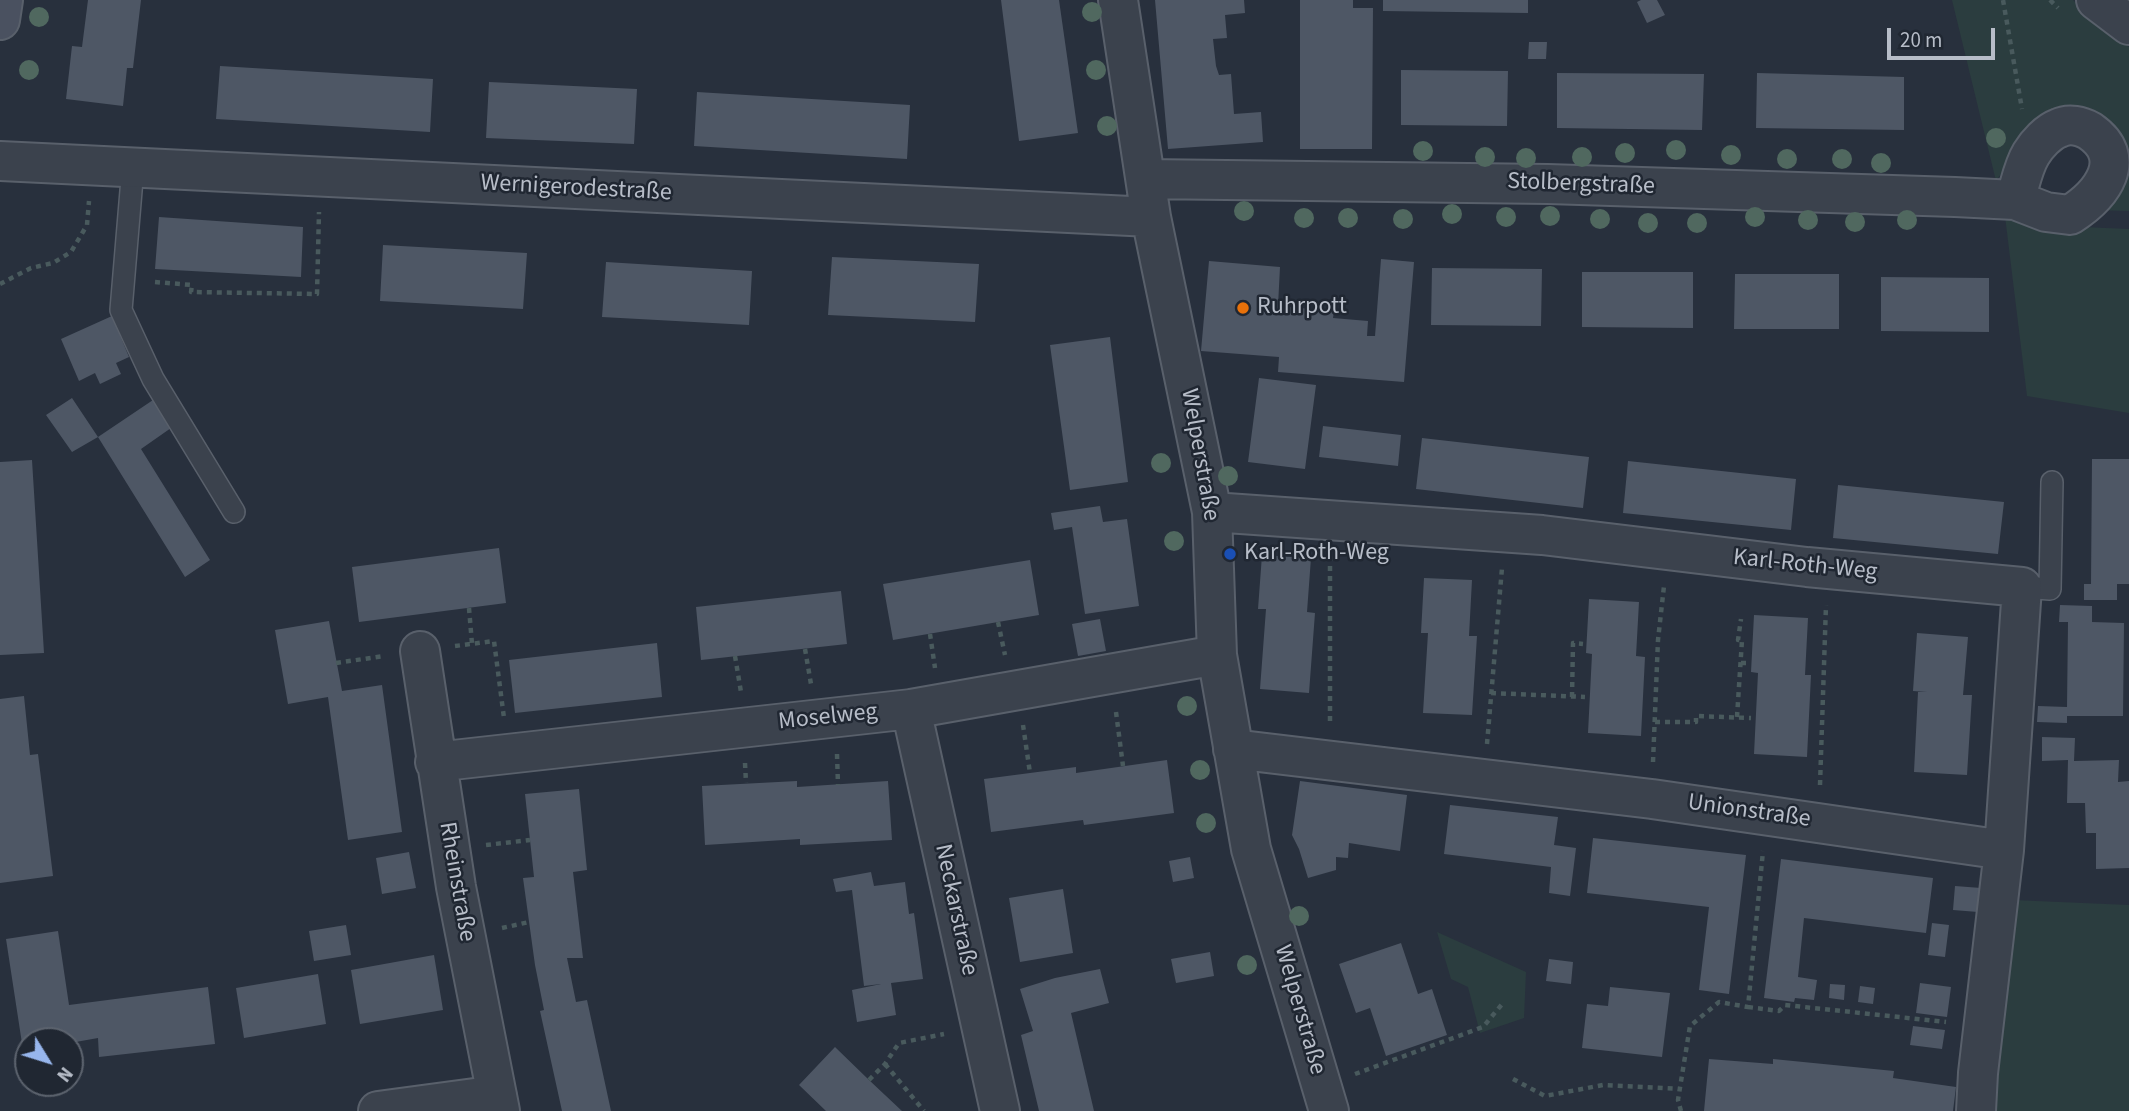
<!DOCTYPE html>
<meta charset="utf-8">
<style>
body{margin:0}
#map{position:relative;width:2129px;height:1111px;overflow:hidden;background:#28303d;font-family:"Source Sans 3",sans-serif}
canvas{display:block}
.north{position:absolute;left:14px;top:1027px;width:70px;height:70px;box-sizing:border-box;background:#202732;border:2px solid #5c636e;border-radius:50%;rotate:128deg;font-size:19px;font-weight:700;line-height:28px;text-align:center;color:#b7bdc8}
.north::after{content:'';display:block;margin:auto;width:24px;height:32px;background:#97b6ed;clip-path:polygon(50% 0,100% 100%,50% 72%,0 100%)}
.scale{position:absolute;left:1887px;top:28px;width:108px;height:32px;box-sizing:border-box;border:4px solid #b7bdc8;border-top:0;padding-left:9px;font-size:21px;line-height:24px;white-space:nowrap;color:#b7bdc8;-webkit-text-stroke:5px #202732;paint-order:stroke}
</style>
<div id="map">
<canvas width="2129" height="1111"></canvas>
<div class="north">N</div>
<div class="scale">20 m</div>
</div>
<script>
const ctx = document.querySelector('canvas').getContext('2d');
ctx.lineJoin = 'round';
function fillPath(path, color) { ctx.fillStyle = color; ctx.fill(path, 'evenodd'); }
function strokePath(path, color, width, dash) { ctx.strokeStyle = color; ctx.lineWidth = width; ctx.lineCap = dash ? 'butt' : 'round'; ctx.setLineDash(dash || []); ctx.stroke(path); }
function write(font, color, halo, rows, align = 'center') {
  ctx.font = font + ' "Source Sans 3",sans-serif'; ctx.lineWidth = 5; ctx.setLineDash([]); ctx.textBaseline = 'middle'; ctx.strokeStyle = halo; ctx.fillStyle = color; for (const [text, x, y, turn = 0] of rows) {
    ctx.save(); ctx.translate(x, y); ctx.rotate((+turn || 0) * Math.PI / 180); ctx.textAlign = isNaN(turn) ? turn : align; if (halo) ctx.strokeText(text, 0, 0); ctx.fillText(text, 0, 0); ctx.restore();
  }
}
const green = new Path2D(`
 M1952,0H2073L2091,18L2129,47V211L2092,210L2108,128L2022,144L1996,181Z
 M2004,208L2059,226L2129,229V413L2027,396Z
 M2013,900L2129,905V1111H1991Z
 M1437,932L1526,972L1524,1018L1480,1033L1468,987L1451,979Z`);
const building = new Path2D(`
 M88,0H141L133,68H127L123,106L66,99L72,46L82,47Z
 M1001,0H1059L1078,133L1019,141Z
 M1155,0H1244L1245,13L1225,15L1227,38L1213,39L1216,66L1219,75L1231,74L1234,114L1261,112L1263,142L1168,149Z
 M1300,0H1353V8H1373L1372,149H1300Z
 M1383,0H1528V13L1383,11Z
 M1641,0H1657L1665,15L1647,23L1637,2Z
 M1529,42H1547L1546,59H1528Z
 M220,66L433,79L430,132L216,119Z
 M1401,70L1508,71L1507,126L1401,125Z
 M1557,73L1704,74L1702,130L1557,128Z
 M1757,73L1904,77V130L1756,128Z
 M489,82L637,89L634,144L486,138Z
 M697,92L910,105L907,159L694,146Z
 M159,217L303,227L301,277L155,269Z
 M383,245L527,253L523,309L380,301Z
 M832,257L979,264L975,322L828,315Z
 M1381,259L1414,262L1404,382L1278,372L1279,357L1201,351L1209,261L1280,267L1278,306L1334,311L1333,318L1368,321L1367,336H1375Z
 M606,262L752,271L749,325L602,317Z
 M1432,268L1542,269L1541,326L1431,325Z
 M1582,272H1693V328L1582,327Z
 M1735,274H1839V329H1734Z
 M1881,277L1989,278V332L1881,331Z
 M112,316L129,357L116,363L121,374L100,384L95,373L79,381L61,339Z
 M1110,337L1128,482L1070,490L1050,345Z
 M1259,378L1316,385L1305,469L1248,462Z
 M72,398L98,437L153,400L171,428L141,449L210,560L185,577L98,437L72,452L46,415Z
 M1323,426L1401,435L1398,466L1319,457Z
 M1422,438L1589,457L1583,508L1416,489Z
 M2092,459H2129V584H2117V600H2084V584H2091Z
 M32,460L44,653L0,655V462Z
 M1628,461L1796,479L1791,530L1623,513Z
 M1838,485L2004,502L1998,554L1833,538Z
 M1100,506L1103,522L1127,519L1139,606L1085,614L1072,527L1054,530L1051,513Z
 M499,548L506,603L359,622L352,567Z
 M1262,555L1311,558L1307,612L1315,613L1309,693L1260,689L1266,609H1258Z
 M1030,560L1039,615L893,640L883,584Z
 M1424,578L1472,580L1469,636H1477L1472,715L1423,713L1428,633H1421Z
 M841,591L847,644L701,660L696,607Z
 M1589,599L1639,602L1636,656L1645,657L1641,736L1588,733L1592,654L1586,653Z
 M2060,605L2092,606V622L2124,623L2123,716H2067V723L2037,722L2038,706L2067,707L2068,622H2059Z
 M1754,615L1808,618L1805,675H1811L1807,757L1754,754L1758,673L1751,672Z
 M1100,619L1106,651L1078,656L1072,624Z
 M329,621L342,691L382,685L402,832L348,840L328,697L288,704L275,630Z
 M1917,633L1968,637L1963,695H1972L1967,775L1914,772L1918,692H1927L1913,691Z
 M657,643L662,697L515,713L509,660Z
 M24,696L30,755L38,754L53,876L0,883V699Z
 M2042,737L2075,738L2074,761L2119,760L2118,782L2129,781V868L2096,869V833H2086L2085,803H2067L2068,760L2042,761Z
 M1167,760L1174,813L1084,825L1083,820L991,832L984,779L1076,767V773Z
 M797,781V787L888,781L892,840L800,845V839L705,845L702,786Z
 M1300,781L1407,795L1400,851L1349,843L1348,858L1336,857V870L1308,878L1299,849L1292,835Z
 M579,789L587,870L573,872L583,958H567L576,1002L587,1000L611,1111H562L540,1011L544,1010L535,965L523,878L534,877L525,794Z
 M1450,805L1558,817L1554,845L1576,848L1570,896L1549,893L1551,867L1444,854Z
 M1593,838L1746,855L1729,994L1699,990L1709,907L1587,893Z
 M409,852L416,888L382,894L376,858Z
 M1190,857L1194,878L1173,882L1169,861Z
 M1781,859L1933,878L1926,933L1804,918L1798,977L1817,980L1814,1000L1795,998L1794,1002L1764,998Z
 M871,872L874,886L905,882L909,914L914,913L923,979L891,983L896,1015L857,1022L852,990L881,984L864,986L852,890L836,892L833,879Z
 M1955,886L1981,888L1978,912L1953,910Z
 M1063,889L1073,953L1020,962L1009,898Z
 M1932,923L1949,925L1945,957L1928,955Z
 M346,925L351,955L314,961L309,931Z
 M58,931L69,1005L208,987L215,1044L99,1057L98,1038L70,1043L28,1041V1050H23L6,939Z
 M1401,943L1418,994L1432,989L1447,1035L1386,1056L1370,1008L1356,1013L1339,964Z
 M1210,952L1214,976L1176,983L1171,959Z
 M434,955L443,1010L360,1024L351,970Z
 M1549,959L1573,962L1571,984L1546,981Z
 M1100,969L1109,1003L1071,1013L1094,1111H1039L1021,1035L1033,1031L1020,989L1055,978Z
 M318,974L326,1024L244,1038L236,988Z
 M1920,983L1951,987L1947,1017L1916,1013Z
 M1830,984L1845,985L1844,1000L1829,998Z
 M1860,986L1875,988L1873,1004L1858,1002Z
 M1610,987L1670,993L1662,1057L1582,1048L1587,1004L1608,1006Z
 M1913,1026L1945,1030L1942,1049L1910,1045Z
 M835,1047L869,1080L902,1111H826L799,1085Z
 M1709,1059L1773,1064V1059L1894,1071L1893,1078L1956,1087L1953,1111H1704Z`);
const path = new Path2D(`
 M2003,0L2022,109
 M2050,0L2058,8
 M155,282L192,285L191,292L317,294L319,212
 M0,284L31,268L53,263L71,252L87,225L89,201
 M1330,556V722
 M469,608L472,644
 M998,622L1005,655
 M930,634L935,668
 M455,646L494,641L504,718
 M805,649L811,684
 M735,656L741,692
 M336,663L384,656
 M1741,663H1749
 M1491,693L1585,697
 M1572,697L1573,643L1583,644
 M1116,712L1123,766
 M1737,717L1742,640H1738L1741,619
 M1655,722H1696V716L1751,718
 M1023,725L1030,773
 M1487,744L1502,568
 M837,754L838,785
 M1653,762L1658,640L1664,586
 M745,763L746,783
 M1820,785L1826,605
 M486,845L530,840
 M502,928L529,922
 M1748,1007L1779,1011L1785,1005L1946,1022
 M885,1064L924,1111
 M1355,1074L1483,1027L1503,1003
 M1513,1079L1545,1096L1603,1085L1680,1089
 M869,1080L885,1064L899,1043L944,1034
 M1681,1111L1678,1100L1690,1026L1719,1002L1748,1007L1763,851`);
const service = new Path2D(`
 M133,167L121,310L153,379L234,512
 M2022,587L2050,589L2052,482`);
const minor = new Path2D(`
 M1118,0L1151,217L1212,512L1217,655L1251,849L1329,1111
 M0,161L1151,217
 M1146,179L1548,184L1955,197L2015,200L2046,212L2070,215C2103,194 2129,158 2090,131C2081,126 2069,123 2059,128C2048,132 2037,144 2031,154C2023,167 2020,185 2015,200
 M1212,512L1542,535L1807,567L2022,587L2004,850L1978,1073L1976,1111
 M420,651L456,887L500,1111
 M911,709L1000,1111
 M1233,749L1652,799L2004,850
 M435,762L911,709L1217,655
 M378,1111L497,1095`);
const tertiary = new Path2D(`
 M2096,0L2129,25`);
const secondary = new Path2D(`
 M0,20L3,0`);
const trees = [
 [1092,12],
 [39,17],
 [29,70],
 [1096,70],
 [1107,126],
 [1996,138],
 [1676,150],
 [1423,151],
 [1625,153],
 [1731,155],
 [1485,157],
 [1582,157],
 [1526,158],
 [1787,159],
 [1842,159],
 [1881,163],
 [1244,211],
 [1452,214],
 [1550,216],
 [1506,217],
 [1755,217],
 [1304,218],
 [1348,218],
 [1403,219],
 [1600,219],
 [1808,220],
 [1907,220],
 [1855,222],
 [1648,223],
 [1697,223],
 [1161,463],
 [1228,476],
 [1174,541],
 [1187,706],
 [1200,770],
 [1206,823],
 [1299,916],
 [1247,965]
];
const markers = [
 [1243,308,7,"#e8710a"],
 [1230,554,7,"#1a4fb4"]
];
const streetNames = [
 ["Stolbergstraße",1581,185,2],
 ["Wernigerodestraße",576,189,3],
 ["Welperstraße",1199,455,80],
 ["Karl-Roth-Weg",1805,566,6],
 ["Moselweg",828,718,-6],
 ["Unionstraße",1749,812,8],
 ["Rheinstraße",456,882,80],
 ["Neckarstraße",955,910,78],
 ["Welperstraße",1299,1010,74]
];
const poiNames = [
 ["Ruhrpott",1257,308],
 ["Karl-Roth-Weg",1244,554]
];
fillPath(green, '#2b3d3f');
fillPath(building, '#4e5765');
strokePath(service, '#59606b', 24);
strokePath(minor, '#59606b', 42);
strokePath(tertiary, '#59606b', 42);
strokePath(secondary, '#59606b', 42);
strokePath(path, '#495a5d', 4.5, [5, 5]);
strokePath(service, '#3b424d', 21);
strokePath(minor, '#3b424d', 38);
strokePath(tertiary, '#3b424d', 38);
strokePath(secondary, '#4a5160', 38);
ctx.fillStyle = '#50685f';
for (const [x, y] of trees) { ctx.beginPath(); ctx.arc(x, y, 10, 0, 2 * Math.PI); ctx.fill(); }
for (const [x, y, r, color] of markers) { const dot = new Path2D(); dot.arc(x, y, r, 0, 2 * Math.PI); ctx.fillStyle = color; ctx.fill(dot); strokePath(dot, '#202732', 2.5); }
write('24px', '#b7bdc8', '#202732', streetNames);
write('24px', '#b7bdc8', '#202732', poiNames, 'left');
</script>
